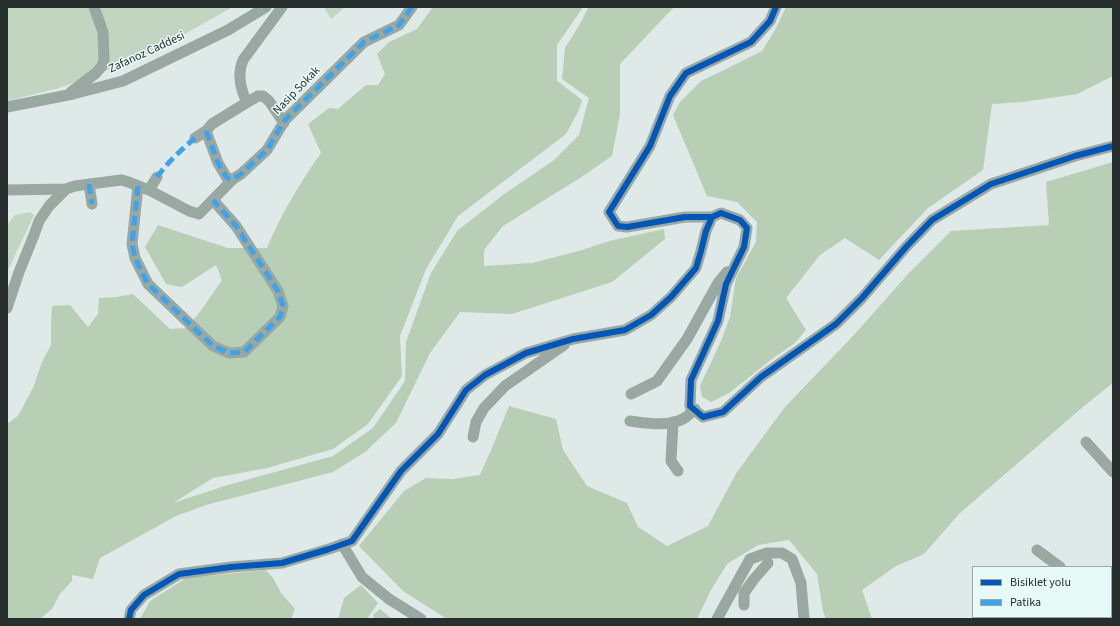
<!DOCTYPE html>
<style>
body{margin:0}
#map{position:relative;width:1120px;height:626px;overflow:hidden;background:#dfe9e8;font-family:"Source Sans 3",sans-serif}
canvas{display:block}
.frame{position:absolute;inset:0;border:8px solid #272e2e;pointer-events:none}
.legend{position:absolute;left:972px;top:566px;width:140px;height:52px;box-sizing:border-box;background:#e8faf8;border:1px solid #9ba8a7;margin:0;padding:5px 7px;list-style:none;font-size:12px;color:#272e2e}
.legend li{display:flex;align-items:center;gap:8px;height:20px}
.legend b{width:20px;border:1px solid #9ba8a7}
</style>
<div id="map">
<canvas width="1120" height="626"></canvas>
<div class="frame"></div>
<ul class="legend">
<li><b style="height:5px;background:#0057b8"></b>Bisiklet yolu</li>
<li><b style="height:5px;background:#3ea3eb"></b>Patika</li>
</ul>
</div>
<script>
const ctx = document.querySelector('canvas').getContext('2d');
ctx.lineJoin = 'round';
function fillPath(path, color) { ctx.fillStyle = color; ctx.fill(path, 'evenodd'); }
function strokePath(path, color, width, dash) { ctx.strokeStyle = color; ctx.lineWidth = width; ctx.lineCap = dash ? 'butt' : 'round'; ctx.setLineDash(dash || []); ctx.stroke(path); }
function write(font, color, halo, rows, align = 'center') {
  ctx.font = font + ' "Source Sans 3",sans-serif'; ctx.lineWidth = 3; ctx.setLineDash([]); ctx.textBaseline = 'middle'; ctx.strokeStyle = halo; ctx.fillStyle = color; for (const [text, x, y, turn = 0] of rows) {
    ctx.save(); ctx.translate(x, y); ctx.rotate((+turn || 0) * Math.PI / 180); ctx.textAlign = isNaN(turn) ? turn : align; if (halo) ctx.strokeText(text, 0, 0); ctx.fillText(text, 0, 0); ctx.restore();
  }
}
const green = new Path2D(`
 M7,7H233L143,57L59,88L7,101Z
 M324,7H345L331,19Z
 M30,212L34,215L7,272V225L15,215Z`);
const forest = new Path2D(`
 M433,7H583L557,45V81L582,100L579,110L566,134L458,216L426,269L400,336L402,376L368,424L333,449L267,468L213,478L173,503L228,485L333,456L373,428L405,381L406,342L431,273L457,231L503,195L554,160L579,135L589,98L562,79L565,48L580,24L588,8L598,7H674L620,64V114L612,156L583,176L503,226L484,250V266L532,263L579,251L609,241L664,229L665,239L612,282L512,314L460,312L430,353L396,423L365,452L333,472L206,505L176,516L100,558L93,579L72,575V581L60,594L52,609L40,619H7V424L18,416L33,388L42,362L51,345V323L52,306L70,305L88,327L98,314L99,298L116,297L133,294L170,329L187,328L202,309L222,280L216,265L182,287L166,284L145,247L158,225L228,248H267C281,214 300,183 321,153L308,124L329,108L338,109L366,85H378L385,74L377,54L389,42L417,29Z
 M786,7H1113V76L1077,94L1023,102L992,104L983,170L928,208L879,260L845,238L820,255L786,298L806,330L795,343L772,359L729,393L711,402L702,397L700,386L721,341L730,317L736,278L756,242L757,222L737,202L707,196L673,115L680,102L701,81L724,70L762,51L775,30Z
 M1113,162V383L1084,406L960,513L924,554L896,566L862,590L872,619H826L823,611L817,574L789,540L758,545L727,564L711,590L697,619H447L403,591L359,546L404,491L426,478L453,479L480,475L492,448L509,406L556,419L563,450L587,486L627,503L638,527L667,546L708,526L737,472L785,407L853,336L908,274L951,231L1049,225L1046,182Z
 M266,570L273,578L281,593L295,609L291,619H140L150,601L186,578Z
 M361,585L378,603L367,619H338L344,598Z
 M380,609L392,619H374L373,615Z`);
const minor = new Path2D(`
 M776,7L770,21L751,42L686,73L670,96L650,146L609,212L618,226L627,227L685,217H712L721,213L740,220L747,228L744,247L726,284L718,321L691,380L690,406L703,417L723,412L761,377L836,324L862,298L906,247L932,220L991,184L1075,156L1113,146
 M71,92L96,73L102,66L104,60L103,32L94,7
 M246,103L258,96H263L269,101L284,123
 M7,107L73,94L123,81L228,30L266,7
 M206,131L218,163L227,178L233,179L241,174L267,150L285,120L364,42L399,25L412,7
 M195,138L206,131L212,124L246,103C246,98 244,97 243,93C239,82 239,70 243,60L282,7
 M89,184L92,204
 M138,186L132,244L135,258L148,284L213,346L229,353L244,352L280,317L283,306L278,291L236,226L213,200
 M7,190L66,189
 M149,190L189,211L199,214L233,179
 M7,308L19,272L34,235L39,221L49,206L66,189L75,186L121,180C131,182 140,187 149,190L157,177
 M631,394L657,381L687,339L718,283L727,272
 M630,421C646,423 667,427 683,419C687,417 691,413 695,409
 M673,422L671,461L678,471
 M473,437L476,422L484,408L505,386L564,345
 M1086,442L1113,472
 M342,544L362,577L389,599L421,619
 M1037,550L1060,567
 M1111,600L1113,601
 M744,605V593L754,579L768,563
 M1028,617L1029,619
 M129,619L131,610L144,595L179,574L231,567L282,563L329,549L352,541L401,471L438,434L466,390L485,375L526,353L573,339L625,330L651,315L671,297L696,268L701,251L706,231L712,217
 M717,619L750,559L767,553H782L792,559L801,583L804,619`);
const quiet = new Path2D(`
 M206,131L218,163L227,178L233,179L241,174L267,150L285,120L364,42L399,25L412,7
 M157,177C168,162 181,150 195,138
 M89,184L92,204
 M138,186L132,244L135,258L148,284L213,346L229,353L244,352L280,317L283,306L278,291L236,226L213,200`);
const cycleway = new Path2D(`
 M776,7L770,21L751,42L686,73L670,96L650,146L609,212L618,226L627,227L685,217H712L721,213L740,220L747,228L744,247L726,284L718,321L691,380L690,406L703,417L723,412L761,377L836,324L862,298L906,247L932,220L991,184L1075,156L1113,146
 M129,619L131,610L144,595L179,574L231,567L282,563L329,549L352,541L401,471L438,434L466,390L485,375L526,353L573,339L625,330L651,315L671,297L696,268L701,251L706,231L712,217`);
const streetNames = [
 ["Zafanoz Caddesi",147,53,-25],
 ["Nasip Sokak",297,91,-46]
];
fillPath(green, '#c2d5c0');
fillPath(forest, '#b8ceb5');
strokePath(minor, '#9aa8a2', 11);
strokePath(quiet, '#3ea3eb', 5, [10, 5]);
strokePath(cycleway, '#0057b8', 6);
write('12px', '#272e2e', '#e8faf8', streetNames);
</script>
